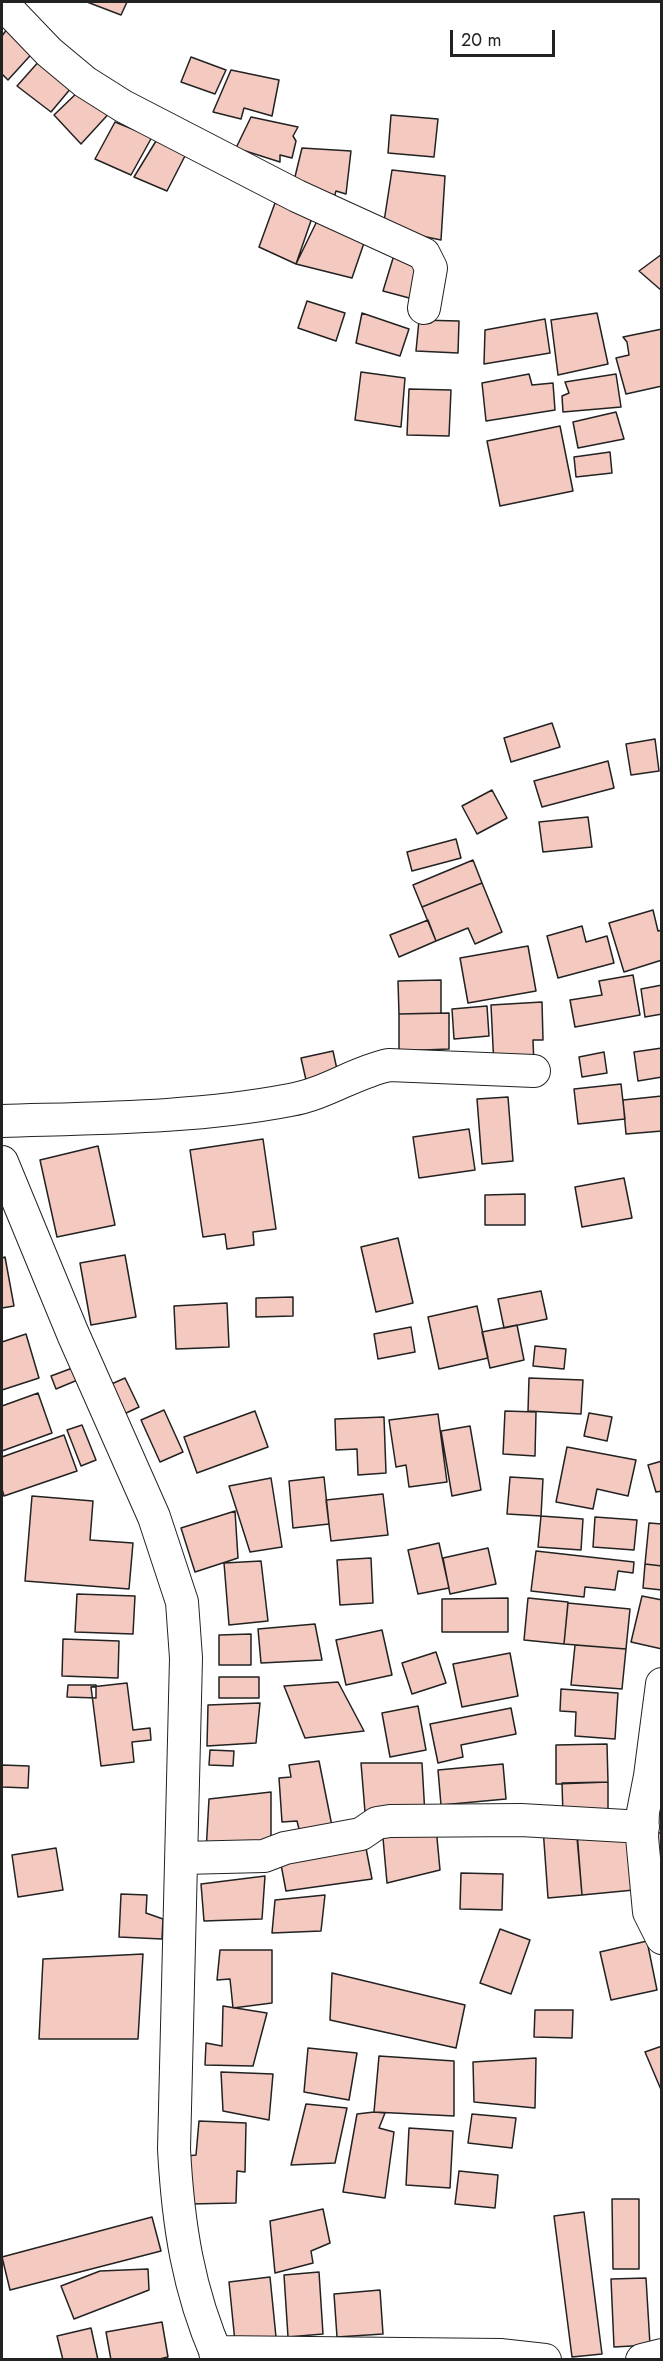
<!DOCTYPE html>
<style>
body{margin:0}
#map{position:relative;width:663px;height:2361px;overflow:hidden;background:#fff;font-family:Jost,sans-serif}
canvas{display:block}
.frame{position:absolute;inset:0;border:3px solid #222;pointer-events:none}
.scale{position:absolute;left:450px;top:30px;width:105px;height:27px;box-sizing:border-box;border:3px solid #222;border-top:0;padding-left:8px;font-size:18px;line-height:21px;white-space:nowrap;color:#222;-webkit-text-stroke:4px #fff;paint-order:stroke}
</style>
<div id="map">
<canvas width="663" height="2361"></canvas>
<div class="frame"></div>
<div class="scale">20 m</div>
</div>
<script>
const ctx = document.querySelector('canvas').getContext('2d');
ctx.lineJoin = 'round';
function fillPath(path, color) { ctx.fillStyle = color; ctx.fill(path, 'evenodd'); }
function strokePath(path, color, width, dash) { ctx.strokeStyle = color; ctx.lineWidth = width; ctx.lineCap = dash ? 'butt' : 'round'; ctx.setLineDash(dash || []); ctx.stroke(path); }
const building = new Path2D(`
 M87,2H127L121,15Z
 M7,29L38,47L8,80L2,74V36Z
 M191,57L226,70L215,94L181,82Z
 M41,59L77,81L51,112L17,86Z
 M231,70L279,80L272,116L244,108L241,119L213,112Z
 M81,89L114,108L81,144L54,115Z
 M391,115L438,119L434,157L388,153Z
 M251,117L298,127L293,136L296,141L292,158L280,155V162L236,148Z
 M115,122L152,137L131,175L95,159Z
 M156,141L187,152L167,191L134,177Z
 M302,148L351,151L346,194L336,191L333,201L293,185Z
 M392,170L445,176L441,240L383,228Z
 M275,203L313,215L296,264L259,247Z
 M317,221L364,243L352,278L296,264Z
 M662,254V291L639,271Z
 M394,255L424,263L413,299L383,291Z
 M307,301L345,313L336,341L298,328Z
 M362,313L409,329L400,356L356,343Z
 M597,313L608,364L558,375L551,320Z
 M545,319L550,353L484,364L485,330Z
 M419,320L459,321L458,353L416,351Z
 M662,329V386L626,394L616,358L629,355L627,342L623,337Z
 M361,372L405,378L401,427L355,420Z
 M529,374L532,385L553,383L555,410L486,421L482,383Z
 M616,374L621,407L563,412L562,396L569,393L565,382Z
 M409,389L451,390L449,436L407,435Z
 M616,412L624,439L578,448L573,422Z
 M560,426L573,491L500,506L487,441Z
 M610,452L612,473L576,477L574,457Z
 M552,723L560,747L511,762L504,738Z
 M655,739L659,771L631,775L626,744Z
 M608,761L614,788L542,807L534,781Z
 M492,790L507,818L477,834L462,806Z
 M588,817L592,847L543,852L539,822Z
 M456,839L461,858L412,871L407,852Z
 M473,860L482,883L422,907L413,885Z
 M482,883L502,932L475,944L468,928L436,941L422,907Z
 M653,910L658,931L662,930V960L624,972L609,923Z
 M428,920L436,941L399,957L390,935Z
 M582,926L586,942L607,936L614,963L558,978L547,936Z
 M528,946L536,991L468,1003L460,958Z
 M633,975L640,1015L575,1027L570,1000L602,995L599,981Z
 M441,980V1013L399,1014L398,981Z
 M662,985V1014L645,1017L641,989Z
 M542,1002L543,1040H533L534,1065L494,1067L491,1005Z
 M487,1006L489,1036L454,1039L452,1009Z
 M449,1013V1049L399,1051V1014Z
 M662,1048V1077L638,1081L634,1052Z
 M333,1051L338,1074L306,1080L301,1058Z
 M604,1052L607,1073L582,1077L579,1057Z
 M621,1084L625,1119L578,1124L574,1089Z
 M662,1096V1131L626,1134L623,1100Z
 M508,1097L513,1161L482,1164L477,1099Z
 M469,1129L475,1170L419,1178L413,1137Z
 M263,1139L276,1229L253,1232L254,1245L227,1249L225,1234L203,1237L190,1150Z
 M98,1146L115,1225L57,1237L40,1160Z
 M624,1178L632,1218L582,1227L575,1187Z
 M525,1194V1225H485V1195Z
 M398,1238L413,1303L376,1312L361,1247Z
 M125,1255L136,1317L91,1325L80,1263Z
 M5,1257L14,1306L2,1308V1258Z
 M541,1291L547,1319L504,1328L498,1299Z
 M293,1297V1316L256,1317V1298Z
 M227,1303L229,1347L176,1349L174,1306Z
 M477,1306L488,1358L439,1369L428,1317Z
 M517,1325L524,1360L490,1368L482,1332Z
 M411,1327L415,1352L378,1359L374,1334Z
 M26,1334L39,1378L2,1390V1342Z
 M535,1346L566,1349L564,1369L533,1366Z
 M75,1367L80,1379L56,1389L51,1376Z
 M125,1378L139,1407L122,1415L107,1386Z
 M529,1378L583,1380L581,1414L528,1411Z
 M38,1393L52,1433L2,1451V1406Z
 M164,1410L183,1452L160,1462L141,1420Z
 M255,1411L268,1447L197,1473L184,1437Z
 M505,1411L536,1412L535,1456L503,1454Z
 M589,1413L612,1417L607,1441L584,1436Z
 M438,1414L447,1482L409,1487L406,1465L396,1467L389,1420Z
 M384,1417L386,1473L358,1475L357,1449L336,1450L335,1419Z
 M82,1425L96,1460L81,1466L67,1430Z
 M470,1426L481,1490L452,1496L441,1431Z
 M64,1435L77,1471L4,1496L2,1489V1457Z
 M567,1447L636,1460L628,1496L597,1489L593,1509L556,1502Z
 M662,1461V1491L656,1492L648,1465Z
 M324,1477L329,1524L293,1528L289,1481Z
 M510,1477L543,1479L541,1516L507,1514Z
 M271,1478L282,1547L250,1552L229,1486Z
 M383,1494L388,1535L331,1541L326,1500Z
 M32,1496L93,1501L90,1540L133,1543L129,1589L25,1581Z
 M235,1511L238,1558L195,1572L181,1528Z
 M541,1516L583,1519L581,1550L538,1547Z
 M595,1517L637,1520L634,1550L593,1547Z
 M649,1523L662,1524V1566L645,1564Z
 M439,1543L449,1588L418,1594L408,1550Z
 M488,1548L496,1584L450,1594L443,1558Z
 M536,1551L634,1562L633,1573L618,1571L615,1590L585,1587L584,1597L531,1591Z
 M371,1558L373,1603L340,1605L337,1560Z
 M261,1561L268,1621L229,1625L224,1563Z
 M645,1564L662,1566V1590L643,1588Z
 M77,1594L135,1596L133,1634L75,1632Z
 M642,1596L662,1600V1649L631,1642Z
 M508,1598V1632H442V1599Z
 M528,1598L568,1602L564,1644L524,1640Z
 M568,1603L630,1609L626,1649L564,1644Z
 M315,1624L322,1660L261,1663L258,1629Z
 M382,1630L392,1675L346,1685L336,1640Z
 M251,1634V1665H219V1635Z
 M63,1639L119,1641L118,1678L62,1676Z
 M575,1645L626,1649L622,1689L571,1685Z
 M436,1652L446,1683L412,1694L402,1663Z
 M510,1653L518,1696L462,1707L453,1664Z
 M219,1677H259V1698H219Z
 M338,1682L364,1731L305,1738L284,1686Z
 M127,1683L133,1730L150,1728L151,1740L132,1742L134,1762L101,1766L91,1687Z
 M68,1685H96V1698L67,1697Z
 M561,1689L618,1693L615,1739L575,1736L576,1712L560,1711Z
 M260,1703L256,1743L207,1746L208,1705Z
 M418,1706L426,1750L390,1757L382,1713Z
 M511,1708L516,1734L461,1745L463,1757L438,1763L430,1724Z
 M607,1744L608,1782L556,1784V1745Z
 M210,1750L234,1751L233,1766L209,1765Z
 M319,1761L334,1836L301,1837L297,1821L282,1822L279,1778L291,1777L289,1765Z
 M361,1763H422L425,1815L365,1812Z
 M503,1764L506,1799L441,1805L438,1770Z
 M2,1765L29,1766L28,1788L2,1787Z
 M608,1782V1815L563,1816L562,1783Z
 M271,1792V1851L206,1852L209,1799Z
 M656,1802H662V1833H657Z
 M576,1826L582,1895L548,1898L543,1828Z
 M382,1827H436L440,1870L387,1883Z
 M629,1827L634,1890L582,1895L577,1832Z
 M657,1833H662V1871H659Z
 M364,1838L372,1879L286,1891L279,1854Z
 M56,1848L63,1890L18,1897L12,1855Z
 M461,1873L503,1874L502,1910L460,1909Z
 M265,1876L262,1919L204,1921L201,1884Z
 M121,1894L147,1895L146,1913L163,1919L162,1939L119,1937Z
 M325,1895L321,1931L272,1933L275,1900Z
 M500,1929L530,1940L511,1994L480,1983Z
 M647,1941L657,1990L611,2000L600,1952Z
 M220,1950H272V2003L233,2008L230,1979L217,1980Z
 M143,1954L138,2039H39L43,1959Z
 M332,1973L465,2005L456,2048L330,2020Z
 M223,2006L267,2013L253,2066L205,2065L206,2043L222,2046Z
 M535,2010H573L572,2038L534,2037Z
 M662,2046V2092L645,2052Z
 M308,2048L357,2053L349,2100L304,2092Z
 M379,2056L454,2061V2116L374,2112Z
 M536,2058L535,2108L474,2102L473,2062Z
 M221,2072L273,2074L269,2120L223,2111Z
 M306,2104L347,2108L335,2163L291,2165Z
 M374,2112L385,2113L379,2128L394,2132L385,2198L343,2192L357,2114Z
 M472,2114L516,2118L512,2148L468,2143Z
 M199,2121L246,2123L245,2172L237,2171L236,2203L191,2204L187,2156L196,2155Z
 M409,2128L453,2131L450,2188L406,2185Z
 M459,2171L498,2175L495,2208L455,2204Z
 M612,2199H639V2269H613Z
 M323,2209L330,2243L311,2251L313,2263L275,2273L270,2221Z
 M584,2212L602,2354L572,2357L554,2216Z
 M152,2217L161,2251L10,2290L2,2257Z
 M148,2269L149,2290L74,2319L61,2286L100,2271Z
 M319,2272L323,2334L288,2337L284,2275Z
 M270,2277L276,2337L235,2342L229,2282Z
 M646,2278L650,2345L614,2347L611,2279Z
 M380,2290L383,2334L337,2337L334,2294Z
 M162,2322L168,2357L155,2360H111L106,2332Z
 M91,2328L98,2360H63L57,2336Z`);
const minor = new Path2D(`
 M2,3L49,52L85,82L123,106L297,196L424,254L431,268L424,308
 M2,1121C97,1118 196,1118 290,1100C326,1094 355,1072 389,1065L534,1071
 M2,1162L73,1334L154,1517L182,1602L186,1658L174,2149C178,2224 188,2291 219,2360
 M662,1684L650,1776L643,1812L642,1837L649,1912L662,1938
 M182,1858L264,1856L285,1848L361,1834L377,1823L390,1821L521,1820L643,1827
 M215,2352L500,2355L545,2360
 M642,2360L662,2355`);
fillPath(building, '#f3c9c0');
strokePath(building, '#222', 1.5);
strokePath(minor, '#222', 34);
strokePath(minor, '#fff', 32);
</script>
